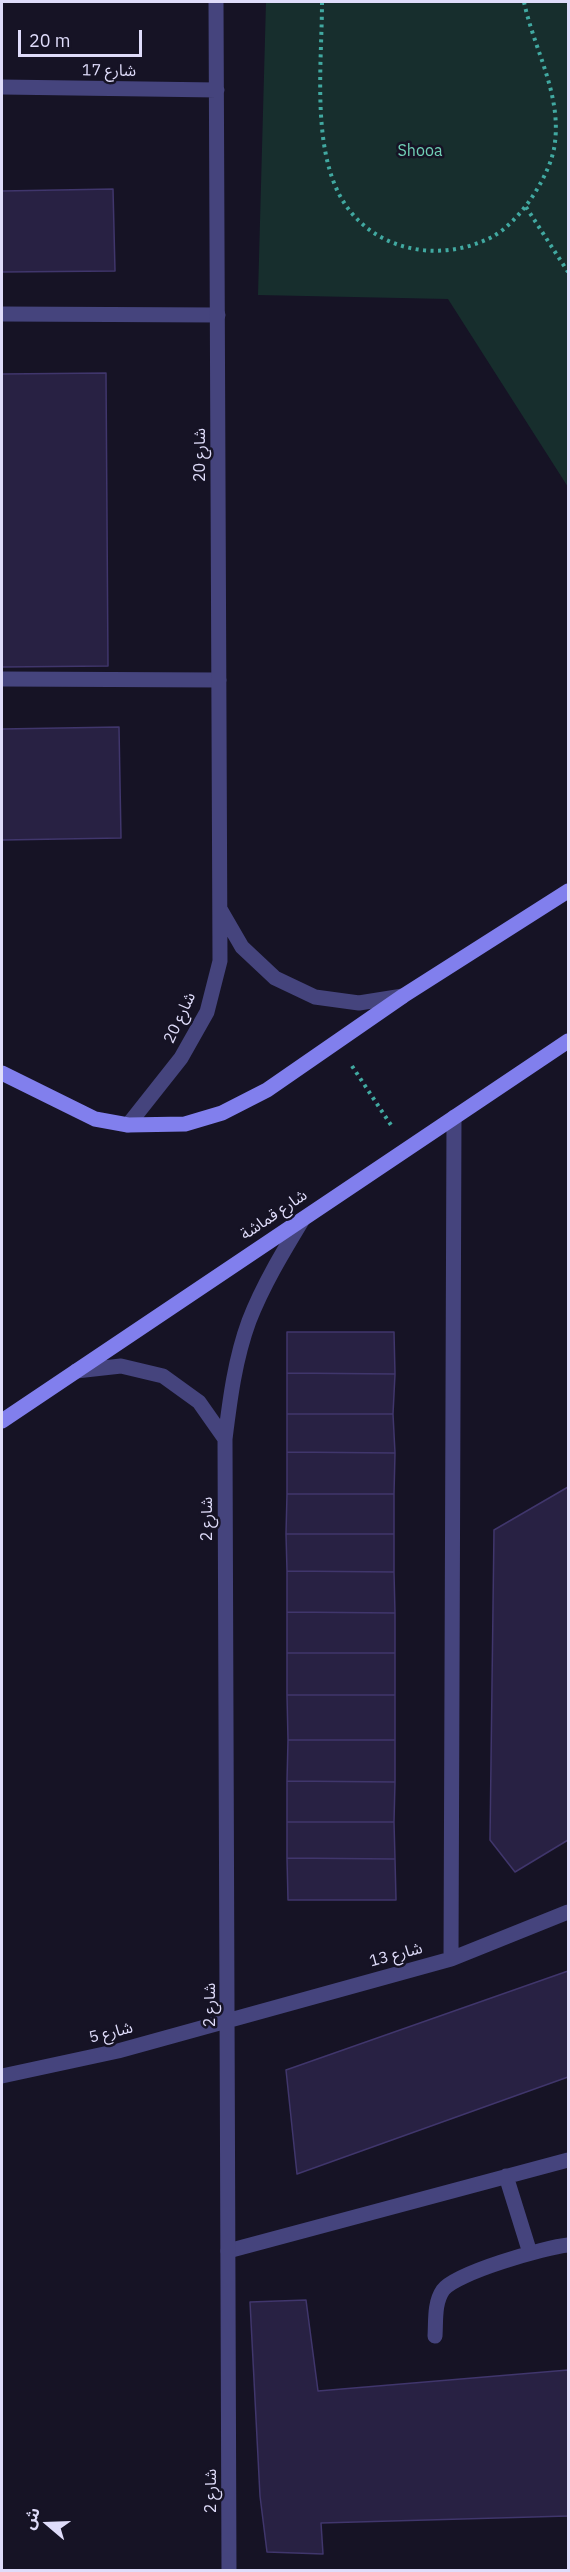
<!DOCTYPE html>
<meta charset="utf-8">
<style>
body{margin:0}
#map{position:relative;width:570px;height:2572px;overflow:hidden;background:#161325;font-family:"IBM Plex Sans","Noto Sans Arabic",sans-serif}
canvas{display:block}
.frame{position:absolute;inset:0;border:3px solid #dfdcfa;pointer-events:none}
.north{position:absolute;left:18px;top:2494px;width:60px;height:60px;-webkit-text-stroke:4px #161325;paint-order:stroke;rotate:289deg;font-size:16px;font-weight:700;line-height:24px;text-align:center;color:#dfdcfa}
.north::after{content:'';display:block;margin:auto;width:21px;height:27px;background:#dfdcfa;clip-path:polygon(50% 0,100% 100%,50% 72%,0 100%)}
.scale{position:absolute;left:18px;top:30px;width:124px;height:27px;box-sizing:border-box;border:3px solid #dfdcfa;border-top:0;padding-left:8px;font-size:18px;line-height:21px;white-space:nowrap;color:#dfdcfa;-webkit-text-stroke:4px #161325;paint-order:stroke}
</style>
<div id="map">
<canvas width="570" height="2572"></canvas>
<div class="frame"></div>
<div class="north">ش</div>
<div class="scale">20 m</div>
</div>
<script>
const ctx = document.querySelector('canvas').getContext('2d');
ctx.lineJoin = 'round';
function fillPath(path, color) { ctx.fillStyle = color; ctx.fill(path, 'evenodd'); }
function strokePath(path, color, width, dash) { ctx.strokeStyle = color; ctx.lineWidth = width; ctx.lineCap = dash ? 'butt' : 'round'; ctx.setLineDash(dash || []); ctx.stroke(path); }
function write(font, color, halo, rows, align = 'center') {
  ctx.font = font + ' "IBM Plex Sans","Noto Sans Arabic",sans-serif'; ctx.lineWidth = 5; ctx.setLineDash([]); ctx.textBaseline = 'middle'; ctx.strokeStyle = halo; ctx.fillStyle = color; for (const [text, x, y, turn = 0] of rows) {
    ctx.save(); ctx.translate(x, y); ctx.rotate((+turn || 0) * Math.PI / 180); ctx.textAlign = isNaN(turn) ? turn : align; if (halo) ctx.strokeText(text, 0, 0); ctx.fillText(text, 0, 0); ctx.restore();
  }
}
const green = new Path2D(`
 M266,2H568V487L448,299L258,295Z`);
const building = new Path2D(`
 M113,189L115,271L2,272V191Z
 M106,373L108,666L2,667V374Z
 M119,727L121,838L2,840V729Z
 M287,1332H394L395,1374L287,1373Z
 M287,1373L395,1374L393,1414H287Z
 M287,1414H393L395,1453L287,1452Z
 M287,1452L395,1453L394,1494H287Z
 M568,1487V1840L515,1872L490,1840L494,1530Z
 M287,1494H394V1534H286Z
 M286,1534H394V1572L287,1571Z
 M287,1571L394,1572L395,1613L287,1612Z
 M287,1612L395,1613V1653H287Z
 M287,1653H395V1695H287Z
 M287,1695H395V1740H288Z
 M288,1740H395V1782L287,1781Z
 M287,1781L395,1782L394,1822H287Z
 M287,1822H394L395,1859L287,1858Z
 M287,1858L395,1859L396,1900H288Z
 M568,1971V2077L297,2174L286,2070Z
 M306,2300L318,2391L568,2370V2516L321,2523L323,2554L267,2552L260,2496L250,2302Z`);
const path = new Path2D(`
 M322,2C322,60 312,141 339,194C368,250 437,265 492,237C520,222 552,174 555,142C561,93 534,49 524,2
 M526,207L568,272
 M352,1066L391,1125`);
const lane = new Path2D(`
 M2,314L218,315
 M2,679L219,680
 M506,2176L530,2253
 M228,2251L568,2160
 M435,2336C436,2321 434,2303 443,2290C455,2273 546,2247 568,2245`);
const street = new Path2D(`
 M2,87L217,90
 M220,909L242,947L275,978L315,997L359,1003L403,996
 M128,1125L181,1058L207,1012L220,961L216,2
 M76,1371L121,1366L163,1376L199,1402L225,1439
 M451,1959L454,1117
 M2,2076L118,2051L451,1959L568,1912
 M229,2570L225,1439C230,1399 235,1359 249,1321C263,1285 283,1252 303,1219`);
const secondary = new Path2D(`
 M2,1073L95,1119L128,1125L185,1124L222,1113L267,1090L403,996L568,891
 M2,1421L568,1041`);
const streetNames = [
 ["شارع 17",109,71,1],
 ["شارع 20",200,455,-90],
 ["شارع 20",180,1018,-65],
 ["شارع قماشة",274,1215,-34],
 ["شارع 2",207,1519,-90],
 ["شارع 13",396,1955,-15],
 ["شارع 2",210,2005,-90],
 ["شارع 5",111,2033,-14],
 ["شارع 2",211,2491,-90]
];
const parkNames = [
 ["Shooa",420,151]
];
fillPath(green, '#172e2d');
fillPath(building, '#282143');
strokePath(building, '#40366c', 1.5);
strokePath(path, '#41a9a1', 4, [3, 4.5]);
strokePath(lane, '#45447d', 15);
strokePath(street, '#45447d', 15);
strokePath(secondary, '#817fed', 15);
write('16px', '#dfdcfa', '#161325', streetNames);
write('16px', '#71d1b7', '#161325', parkNames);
</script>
